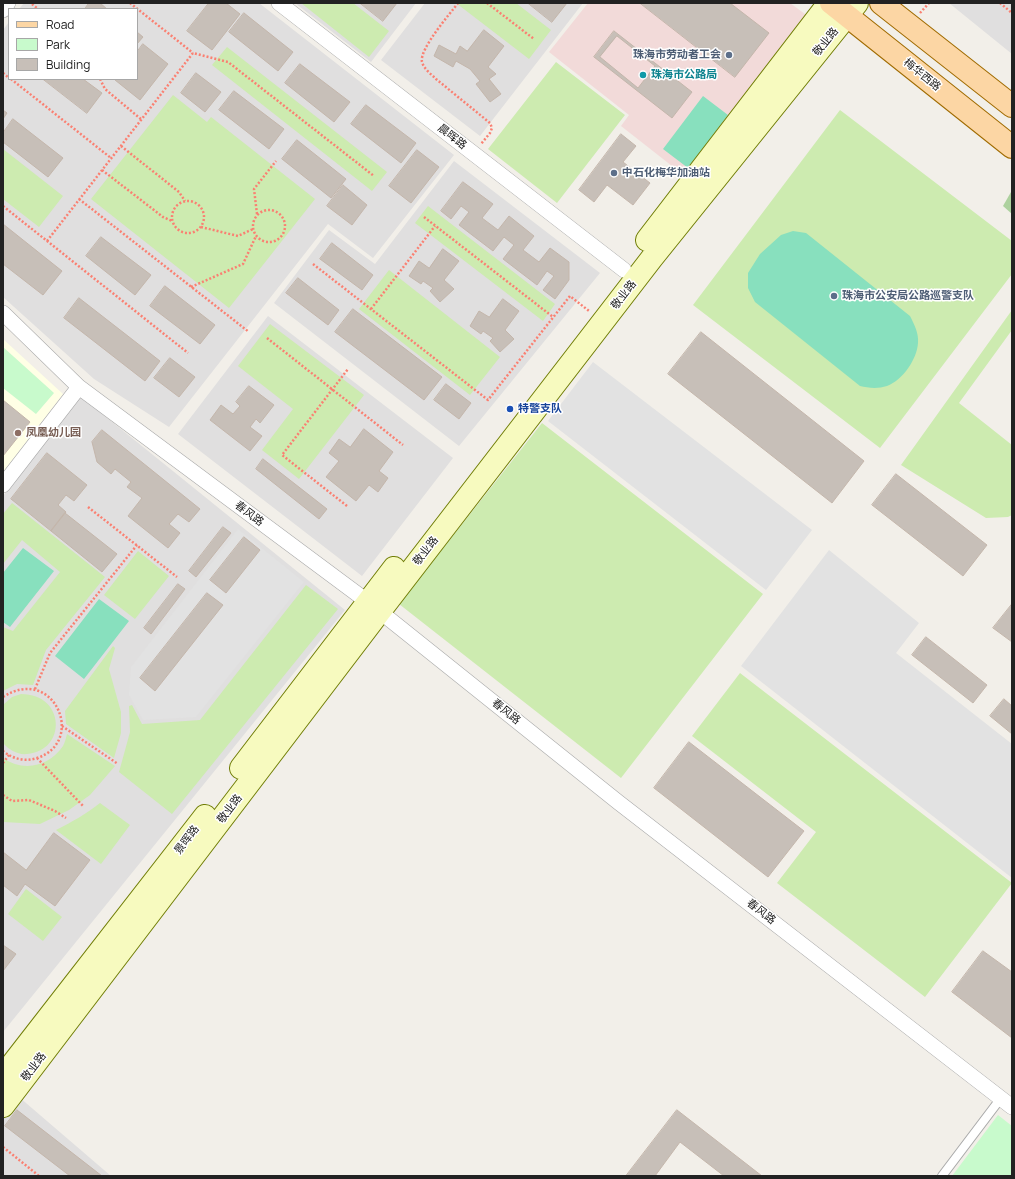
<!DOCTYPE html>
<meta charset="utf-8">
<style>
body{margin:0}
#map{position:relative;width:1015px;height:1179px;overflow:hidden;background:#f2efe9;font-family:Manrope,sans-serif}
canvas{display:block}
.frame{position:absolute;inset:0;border:4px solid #222;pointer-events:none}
.legend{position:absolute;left:8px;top:8px;width:130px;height:72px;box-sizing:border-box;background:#fff;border:1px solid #a7a7a7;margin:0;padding:5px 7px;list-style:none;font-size:12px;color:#222}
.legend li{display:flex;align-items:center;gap:8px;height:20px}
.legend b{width:20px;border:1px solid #a7a7a7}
</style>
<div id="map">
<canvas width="1015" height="1179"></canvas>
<div class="frame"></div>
<ul class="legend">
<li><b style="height:5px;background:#fcd6a4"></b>Road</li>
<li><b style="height:11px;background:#c8facc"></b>Park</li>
<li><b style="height:11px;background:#c7bfb8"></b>Building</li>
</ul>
</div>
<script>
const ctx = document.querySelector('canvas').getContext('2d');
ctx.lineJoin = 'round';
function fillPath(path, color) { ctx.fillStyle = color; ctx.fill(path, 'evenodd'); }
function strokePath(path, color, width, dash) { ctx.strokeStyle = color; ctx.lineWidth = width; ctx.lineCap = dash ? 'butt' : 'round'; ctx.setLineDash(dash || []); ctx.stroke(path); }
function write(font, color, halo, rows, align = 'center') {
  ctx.font = font + ' Manrope,"Noto Sans SC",sans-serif'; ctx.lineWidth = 3; ctx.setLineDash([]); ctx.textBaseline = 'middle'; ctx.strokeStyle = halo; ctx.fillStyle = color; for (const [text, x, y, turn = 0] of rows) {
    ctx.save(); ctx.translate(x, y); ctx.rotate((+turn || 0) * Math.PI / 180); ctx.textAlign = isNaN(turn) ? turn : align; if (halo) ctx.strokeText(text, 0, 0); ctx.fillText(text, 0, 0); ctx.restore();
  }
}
const residential = new Path2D(`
 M24,3H259L454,155L373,258L328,224L169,427L94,379L3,297V30L9,22V79H137V9H19Z
 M295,3H416L371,62Z
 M425,3H583L480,136L381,60Z
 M949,3H1012V54Z
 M454,161L600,273L459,446L274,303L329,230L375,264Z
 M268,316L453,458L362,576L178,434Z
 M80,396L345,610L3,1032V496Z
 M19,1097L111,1176H3V1119Z`);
const commercial = new Path2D(`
 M588,3H790L809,17L686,177L621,126L629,115L549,52Z`);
const education = new Path2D(`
 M3,339L63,394L3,472Z`);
const grass = new Path2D(`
 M301,3H353L389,31L369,57Z
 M456,3H516L551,30L529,59Z
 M227,47L387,172L372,191L212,65Z
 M556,62L625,115L557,203L488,149Z
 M173,95L207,122L211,117L315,199L229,308L91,199Z
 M840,110L1012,241V274L880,448L693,305Z
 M3,149L63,196L39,227L3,199Z
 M428,206L555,304L543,321L415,223Z
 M389,270L500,357L470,395L359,309Z
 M1012,310V330L959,403L1012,445V515L1008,517L986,518L901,465Z
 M270,324L364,395L299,479L262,450L293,409L238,366Z
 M542,423L763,594L621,778L399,604Z
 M12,503L105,577L46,650L33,685L17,684L3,691V627L13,631L60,572L22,540L3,564V514Z
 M138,551L169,576L135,619L104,595Z
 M306,585L338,609L172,814L119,772L130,732L129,706L132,705L142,724L200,720Z
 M113,646L115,648L109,669L121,712V733L114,758L66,724L65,711Z
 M740,673L1012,883L925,997L777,883L816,832L692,736Z
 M21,694C66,694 67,751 27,754C18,755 9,750 3,743V705L12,697Z
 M67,734L115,766L90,795L69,810L40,824L3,822V758C23,772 49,767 63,746C65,742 66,738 67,734Z
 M100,803L130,825L101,864L56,830C72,822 86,814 100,803Z
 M26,889L62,917L43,941L8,914Z`);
const forest = new Path2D(`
 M1011,192L1012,193V214L1003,206Z`);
const park = new Path2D(`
 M3,347L54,393L36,414L3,388Z
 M998,1115L1012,1126V1176H952Z`);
const pitch = new Path2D(`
 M703,96L728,115L688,168L663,149Z
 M793,231L806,233L910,316C914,324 919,333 918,343C917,359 903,380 887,386C878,389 868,388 860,386L755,302L748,288V273L760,254L781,235Z
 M23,548L54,571L10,627L3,622V573Z
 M99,599L129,621L84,679L55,656Z`);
const parking = new Path2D(`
 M593,362L812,530L766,590L548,421Z
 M238,529L304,582L196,717L143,720L129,695L131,667Z
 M829,550L919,623L896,653L1012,744V878L741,666Z`);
const building = new Path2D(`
 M89,3H100L107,9H85Z
 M209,3H226L240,14L212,50L187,31Z
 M360,3H397L383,21Z
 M528,3H567L552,22Z
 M640,3H730L769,33L735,77Z
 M244,13L293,52L278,71L229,32Z
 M484,30L504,46L488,67L496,74L489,79L501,94L490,102L476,84L480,81L470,69L456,61L453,67L434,56L439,45L456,54L460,46L467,51Z
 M614,31L692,92L672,118L594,57Z
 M137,32L143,37L137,44Z
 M617,36L655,66L638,88L600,57Z
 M143,44L168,64L140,100L115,80L116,79H137V52Z
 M300,64L350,102L334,122L285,83Z
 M196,73L221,92L205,112L181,93Z
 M43,79H83L102,93L87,113Z
 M234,91L284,129L269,149L219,110Z
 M366,105L416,143L401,163L351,124Z
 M3,110L7,113L3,119Z
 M13,119L63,158L48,177L3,142V133Z
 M621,134L636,146L623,162L650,183L633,205L607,185L594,202L579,190Z
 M297,140L346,179L331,198L282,159Z
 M417,150L439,167L411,203L389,186Z
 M463,182L493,204L482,218L498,230L509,216L534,236L523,250L539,262L550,248L569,262V280L555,299L543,290L554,276L547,271L537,285L503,259L514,245L504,237L493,251L459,225L469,212L461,206L451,219L441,211Z
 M343,185L367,205L352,225L327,206Z
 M3,224L62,271L43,295L3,264Z
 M101,237L151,275L135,295L86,256Z
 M332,243L373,275L362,290L320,259Z
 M443,249L459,261L444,280L454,289L440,302L430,291L433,288L423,281L421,284L409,276L419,261L429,268Z
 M298,278L339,310L328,325L286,293Z
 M165,286L215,325L200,344L150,306Z
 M79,298L160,361L145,381L64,318Z
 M503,299L519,311L505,330L514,339L500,352L490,341L493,338L483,331L481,334L470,326L479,311L489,317Z
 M353,309L442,377L424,400L335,332Z
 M701,332L864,461L832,503L668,374Z
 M170,358L195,377L179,397L154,378Z
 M446,384L471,403L459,419L434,400Z
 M249,386L274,405L260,423L256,419L250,427L262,436L250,451L210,420L221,405L233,414L240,406L236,402Z
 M3,400L30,422L3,456Z
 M364,429L393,452L379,471L388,478L378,492L369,485L356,501L326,477L339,461L329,453L339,439L350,447Z
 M102,430L200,509L189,522L178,514L169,524L180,533L168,548L128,516L142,498L127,487L131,482L115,469L111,474L97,462L92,442Z
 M47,453L87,485L74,501L66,495L58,505L66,512L51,531L11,499Z
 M263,459L327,509L319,519L256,469Z
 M896,474L987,545L963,576L872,505Z
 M65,513L117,554L102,572L51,531Z
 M223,527L231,533L196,577L189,571Z
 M244,537L260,550L226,593L210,580Z
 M178,584L185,589L151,634L144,628Z
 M207,593L223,605L155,691L140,678Z
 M1012,604V642L993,628Z
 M926,637L987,685L973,703L912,655Z
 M1004,699L1012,706V734L990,716Z
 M689,742L804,831L768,877L654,788Z
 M54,833L90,860L55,906L25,884L17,896L3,885V852L26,870Z
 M3,945L16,954L3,971Z
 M983,951L1012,972V1038L952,992Z
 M17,1110L102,1176H70L5,1126Z
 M677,1110L762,1176H724L680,1142L655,1176H626Z`);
const path = new Path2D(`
 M130,3L193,53
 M458,3C450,14 419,49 422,62C424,69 431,74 436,79L490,123L492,128L490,133L481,144
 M487,3L534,39
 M1000,3L1012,13
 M32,4L38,9
 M920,13L929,3
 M3,73L9,78
 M11,79L111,158
 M100,79L105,89L142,120
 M121,146L179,192L185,201
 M102,170L163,217L172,221
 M79,199L249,332
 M172 217a16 16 0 1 1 32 0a16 16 0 1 1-32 0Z
 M3,206L188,353
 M253 226a16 16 0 1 1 32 0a16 16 0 1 1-32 0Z
 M257,214L254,189L276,161
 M424,217L553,317
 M201,227L238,236L253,229
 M47,241L193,53L228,62L374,176
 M313,264L488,400L570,296L589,311
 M191,287L243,264L256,236
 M371,309L435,226
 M267,338L403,445
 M347,506L282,455L348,369
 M88,507L177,577
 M35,689L50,653L137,545
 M3,697C54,664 87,742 37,758C25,762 13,759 3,751
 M62,726L118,764
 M37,758L84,807
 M3,763L9,755
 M3,795L12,801L29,800L55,811L66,818
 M3,1147L39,1176`);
const service = new Path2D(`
 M942,1176L1001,1098`);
const minor = new Path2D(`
 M279,3L624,270
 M3,10L8,3
 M3,313L79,387L368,602L618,802L1012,1107
 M3,485L79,387`);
const secondary = new Path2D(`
 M647,240L829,3
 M241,768L394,568
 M3,1076L205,816
 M3,1106L380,611L652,258L857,3`);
const primary = new Path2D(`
 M831,3L1012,147
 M881,3L1012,106`);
const markers = [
 [729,55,4,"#5c6f8a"],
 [643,75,4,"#0f9aa8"],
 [614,173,4,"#5c6f8a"],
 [834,296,4,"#5c6f8a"],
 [510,409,4,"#1a4fb4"],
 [18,433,4,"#8d6e63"]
];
const streetNames = [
 ["敬业路",826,42,-51],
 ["梅华西路",922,75,39],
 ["晨晖路",452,137,38],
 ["敬业路",624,295,-52],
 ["春风路",249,514,37],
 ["敬业路",426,551,-52],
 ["春风路",506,712,39],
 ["敬业路",230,809,-53],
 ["景晖路",187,840,-53],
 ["春风路",761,912,38],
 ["敬业路",34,1067,-53]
];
const serviceNames = [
 ["珠海市劳动者工会",721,55,"right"],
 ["中石化梅华加油站",622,173],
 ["珠海市公安局公路巡警支队",842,296]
];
const cultureNames = [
 ["珠海市公路局",651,75]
];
const transitNames = [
 ["特警支队",518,409]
];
const educationNames = [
 ["凤凰幼儿园",26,433]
];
fillPath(residential, '#e0dfdf');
fillPath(commercial, '#f2dad9');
fillPath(education, '#ffffe5');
fillPath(grass, '#cdebb0');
fillPath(forest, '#add19e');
fillPath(park, '#c8facc');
fillPath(pitch, '#88e0be');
fillPath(parking, '#e2e2e2');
fillPath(building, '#c7bfb8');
strokePath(building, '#c4b6ab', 1);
strokePath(service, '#a9a9a9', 10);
strokePath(minor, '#a9a9a9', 16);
strokePath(secondary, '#707d05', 24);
strokePath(primary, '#a06b00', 24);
strokePath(path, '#fa8072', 2.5, [2, 2]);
strokePath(service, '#fff', 8);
strokePath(minor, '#fff', 15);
strokePath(secondary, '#f7fabf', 22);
strokePath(primary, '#fcd6a4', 22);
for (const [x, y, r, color] of markers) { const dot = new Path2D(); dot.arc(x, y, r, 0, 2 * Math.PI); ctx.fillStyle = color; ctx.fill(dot); strokePath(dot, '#fff', 1.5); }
write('11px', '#222', '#fff', streetNames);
write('bold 11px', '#4e5e75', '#fff', serviceNames, 'left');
write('bold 11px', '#0d838f', '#fff', cultureNames, 'left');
write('bold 11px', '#164399', '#fff', transitNames, 'left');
write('bold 11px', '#785e54', '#fff', educationNames, 'left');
</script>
